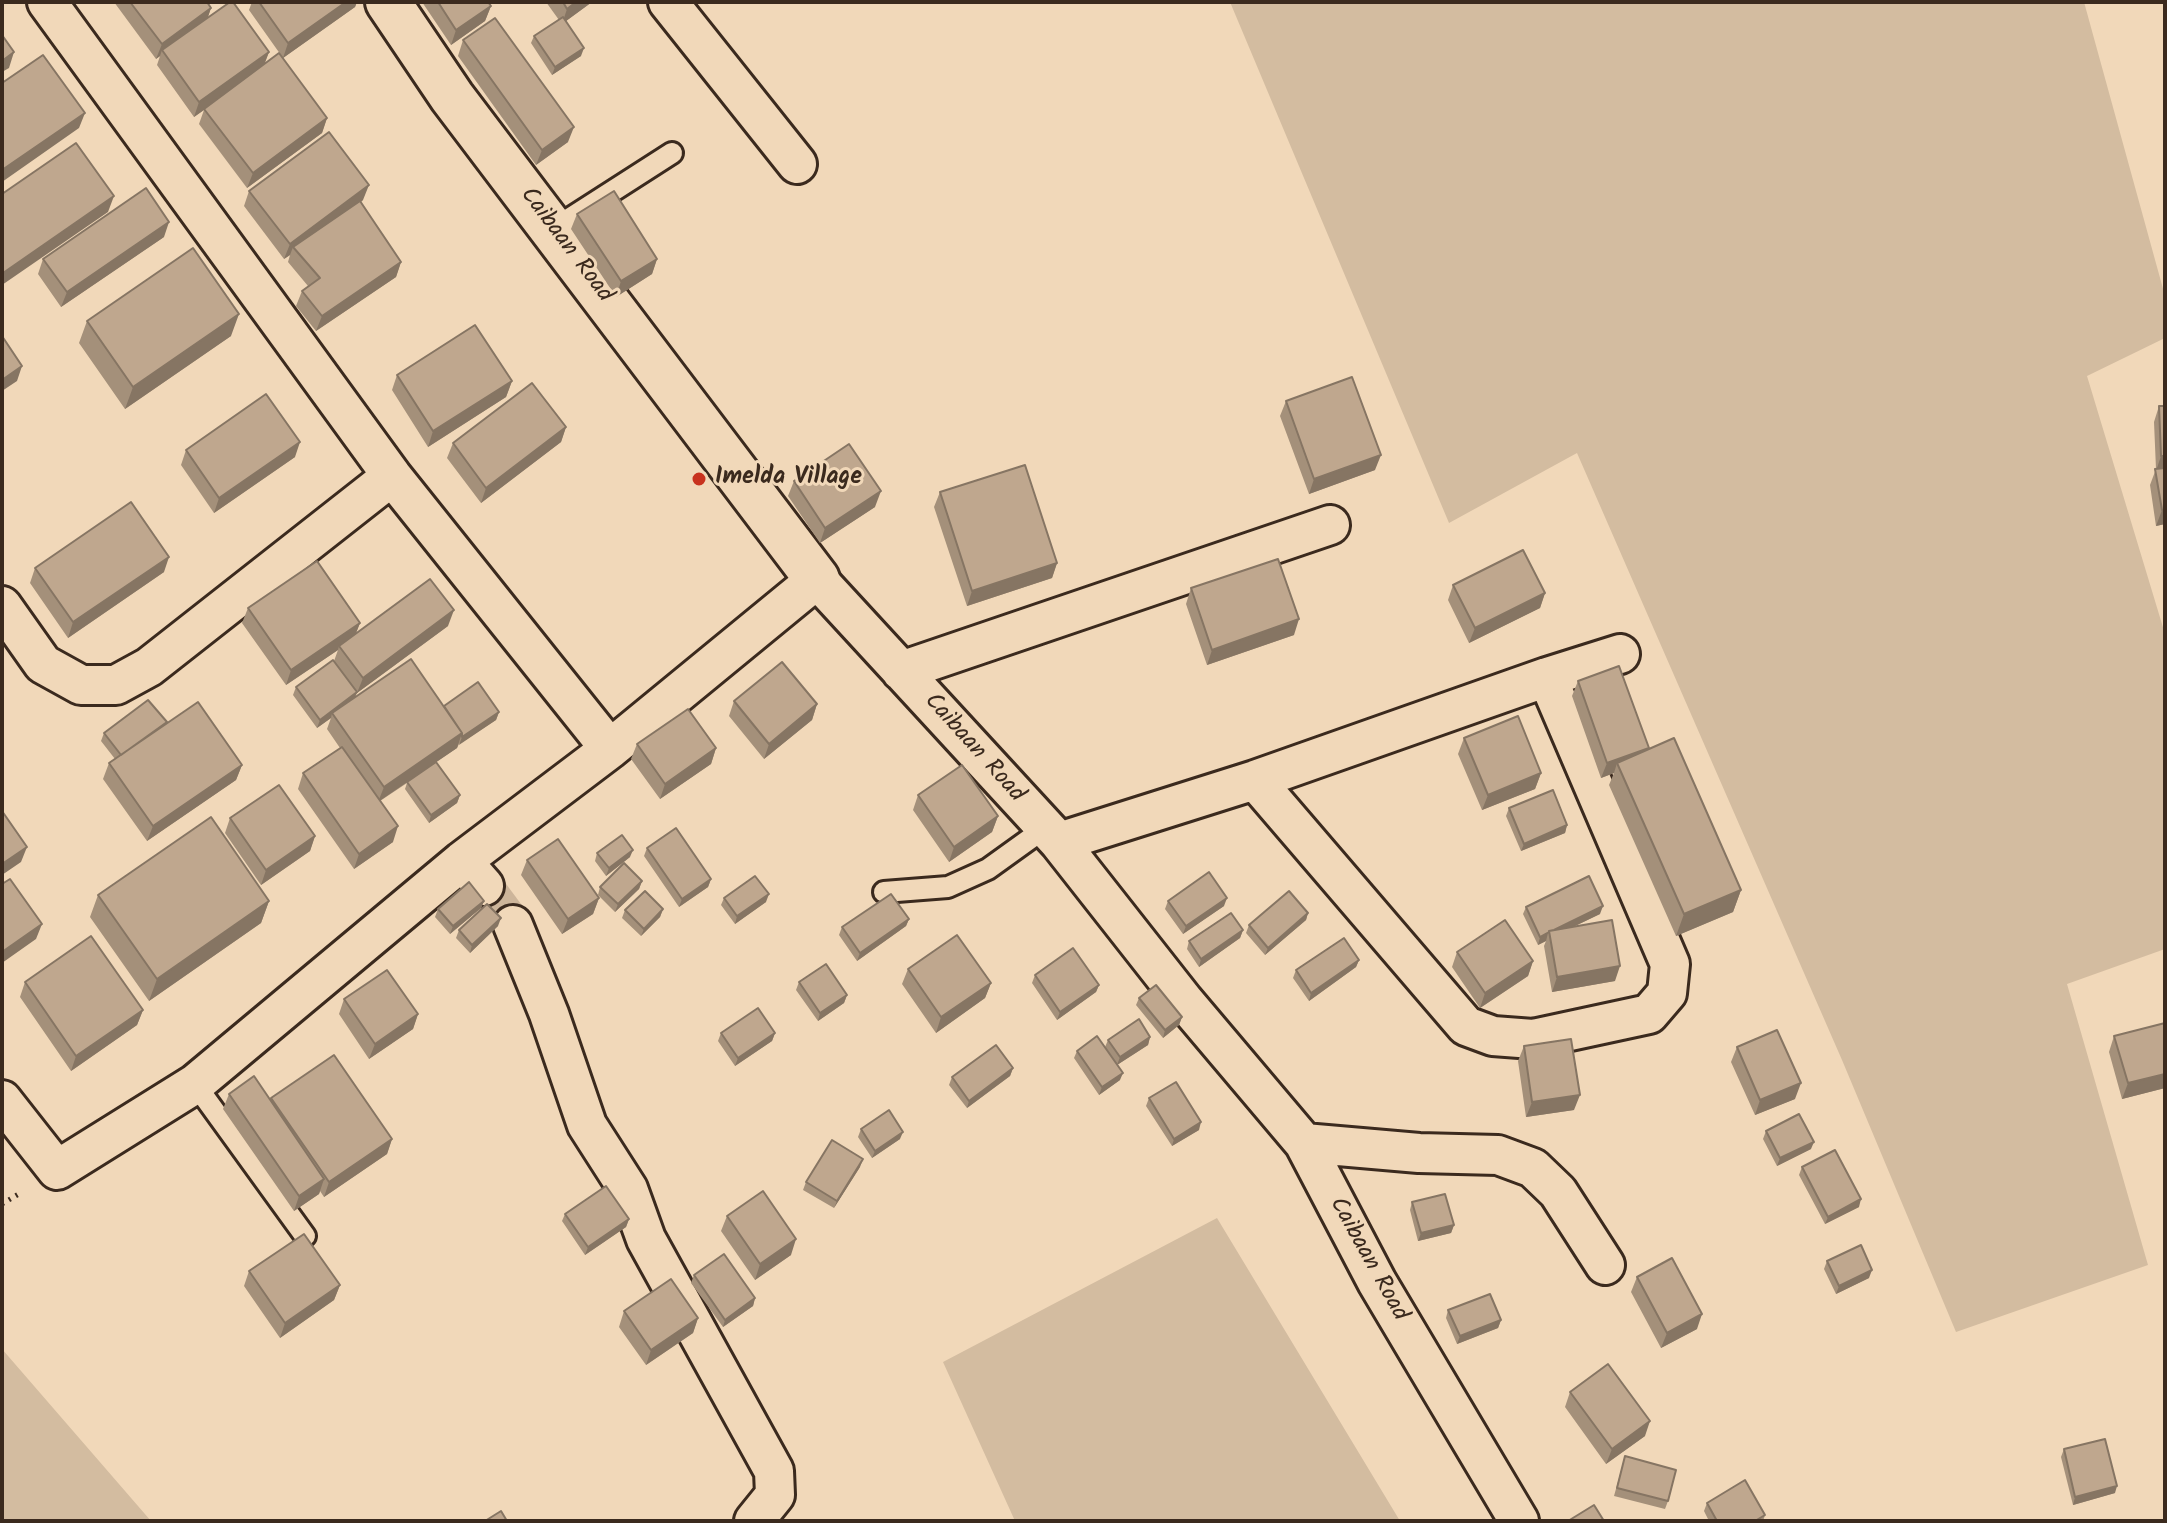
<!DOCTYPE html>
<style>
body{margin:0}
#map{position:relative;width:2167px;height:1523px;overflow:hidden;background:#f1d8b9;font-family:Kalam,sans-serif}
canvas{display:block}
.frame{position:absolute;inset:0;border:4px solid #3b2a1e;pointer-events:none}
</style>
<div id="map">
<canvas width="2167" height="1523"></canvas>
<div class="frame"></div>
</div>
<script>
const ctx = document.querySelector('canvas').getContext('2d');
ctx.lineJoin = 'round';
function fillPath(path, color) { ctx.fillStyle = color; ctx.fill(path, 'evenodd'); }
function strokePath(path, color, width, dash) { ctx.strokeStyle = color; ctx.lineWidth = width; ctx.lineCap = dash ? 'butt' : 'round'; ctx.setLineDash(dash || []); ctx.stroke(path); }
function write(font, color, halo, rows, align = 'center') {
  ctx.font = font + ' Kalam,sans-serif'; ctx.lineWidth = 6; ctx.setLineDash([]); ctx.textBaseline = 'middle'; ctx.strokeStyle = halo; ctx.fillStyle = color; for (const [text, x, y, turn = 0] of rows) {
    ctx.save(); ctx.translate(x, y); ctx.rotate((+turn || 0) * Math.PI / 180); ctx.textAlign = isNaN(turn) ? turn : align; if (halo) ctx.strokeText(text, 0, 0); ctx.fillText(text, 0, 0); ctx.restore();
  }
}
const green = new Path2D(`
 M1230,2H2084L2165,296V338L2087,376L2165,634V949L2067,984L2148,1265L1956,1332L1842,1060L1577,453L1449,523Z
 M1217,1218L1400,1521H1015L943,1362Z
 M2,1349L151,1521H2Z`);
const minorTunnel = new Path2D(`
 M484,886L513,925`);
const path = new Path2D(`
 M2,1204L22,1192`);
const service = new Path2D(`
 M552,230L672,153
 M884,892L948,887L988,869L1045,828
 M195,1084L305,1236`);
const minor = new Path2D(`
 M47,2L392,476L610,749
 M668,2L797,164
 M2,606L43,664L81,685H116L149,667L392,476
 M901,671L1330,525
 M1255,780L1466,1026L1493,1036L1533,1039L1649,1014L1667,993L1670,964L1547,677
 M1059,842L1255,780L1547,677L1620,654
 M462,861L484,886
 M513,925L549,1014L587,1125L628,1189L646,1239L774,1471L775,1495L754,1521
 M2,1100L57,1170L195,1084L462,861L610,749L817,579L1059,842L1184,1001L1304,1143L1377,1282L1519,1521
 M1304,1143L1419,1153L1498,1155L1533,1168L1558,1192L1605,1265`);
const tertiary = new Path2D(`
 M388,2L452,97L817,579`);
const wall = new Path2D(`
 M114,2H207L211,8L207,19L269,52L264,64L327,118L322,133L247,188L199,124L204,110L194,117L157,65L160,56L156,59Z
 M252,2H357L355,7L283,58L249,10Z
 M422,2H488L491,6L485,21L451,45Z
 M546,2H592L566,21L581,56L552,75L531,43L534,36L559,20Z
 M463,40L568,142L536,165L458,56Z
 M249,191L363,200L361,202L401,262L396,277L316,331L296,306L302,291L308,286L288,262L290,255L284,259L244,206Z
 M577,214L657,259L652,274L616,297L571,229Z
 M164,237L61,307L38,274L43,259Z
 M87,321L231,336L125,409L79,343Z
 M397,375L512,381L506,397L428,447L392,390Z
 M1286,401L1375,470L1309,494L1280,416Z
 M2159,406H2165V524L2156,526L2150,485L2156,469L2154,422Z
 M566,427L561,442L481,503L447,458L453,443Z
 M186,450L295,457L214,513L181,465Z
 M794,481L875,507L820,543L788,496Z
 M940,492L1057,563L1052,578L967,606L934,507Z
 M35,568L164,572L68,638L30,583Z
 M1453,585L1545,593L1540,608L1469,643L1448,600Z
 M1191,588L1294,635L1207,665L1186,604Z
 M248,608L360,623L356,633L448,626L357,693L355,697L499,712L496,720L459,744L457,748L436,762L460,795L457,803L429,823L405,789L407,783L380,801L393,842L354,869L298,789L303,773L340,748L327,729L331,718L317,728L293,695L296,687L334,661L338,650L286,685L242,623Z
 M1578,681L1648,750L1741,890L1733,912L1676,936L1609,785L1614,773L1601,778L1572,696Z
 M734,701L817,704L812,720L764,759L729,716Z
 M167,722L242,765L236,780L147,841L103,779L109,763L115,759L101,741L104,733Z
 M1464,738L1541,773L1535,789L1482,810L1458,754Z
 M637,744L716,748L711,764L660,799L631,759Z
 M918,795L998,816L992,832L949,862L913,810Z
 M1509,808L1567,825L1565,833L1521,851L1506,816Z
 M230,818L315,836L310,851L261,885L225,833Z
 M647,848L711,879L708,887L679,907L644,856Z
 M597,853L630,857L606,876L595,861Z
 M527,860L599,898L593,914L562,934L521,875Z
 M642,881L639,889L615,912L598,895L600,887Z
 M98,895L269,901L261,923L149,1001L90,917Z
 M724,898L766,902L735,924L721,905Z
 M484,901L481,908L450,934L435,917L438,909Z
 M1168,901L1224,906L1183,934L1165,909Z
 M1526,907L1600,914L1575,926L1615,981L1552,992L1544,946L1546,941L1538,945L1523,914Z
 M663,909L660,917L641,936L622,918L625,910Z
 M1308,913L1306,920L1265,955L1246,933L1249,925Z
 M909,919L906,926L857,961L839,935L842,927Z
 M498,926L470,953L456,938L459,930Z
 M1243,930L1240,938L1199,967L1187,949L1189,941Z
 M1457,952L1533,961L1528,976L1480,1008L1452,967Z
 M1359,960L1356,967L1309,1001L1293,978L1296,970Z
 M908,969L991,983L985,998L936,1033L902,984Z
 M1035,975L1099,985L1096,992L1057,1020L1032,983Z
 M25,982L143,1010L137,1025L71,1071L20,997Z
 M799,982L847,995L844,1003L818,1021L796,990Z
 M1139,998L1182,1017L1179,1025L1163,1038L1136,1005Z
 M344,999L418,1014L413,1029L369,1059L339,1014Z
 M2165,1023V1088L2122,1099L2109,1052L2114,1036Z
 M721,1033H775L772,1041L735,1066L718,1041Z
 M1150,1037L1148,1045L1117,1065L1120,1080L1099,1095L1074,1058L1077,1051L1105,1047L1108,1040Z
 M1524,1046L1574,1110L1526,1117L1518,1061Z
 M1737,1047L1795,1099L1755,1115L1731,1062Z
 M1013,1068L1010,1076L967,1108L949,1085L952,1077Z
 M229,1094L270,1100L271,1098L392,1139L387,1154L324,1197L320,1191L319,1194L294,1211L223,1109Z
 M1149,1098L1199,1130L1172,1146L1146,1106Z
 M861,1129L900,1139L872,1158L858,1137Z
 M1766,1131L1811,1149L1777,1166L1763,1139Z
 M860,1167L834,1208L803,1190L806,1182Z
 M1802,1167L1859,1207L1825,1224L1799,1175Z
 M1412,1202L1454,1225L1451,1233L1418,1241L1410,1210Z
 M565,1214L629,1219L626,1227L585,1255L562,1221Z
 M727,1216L791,1255L755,1280L721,1231Z
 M1827,1261L1869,1278L1836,1294L1824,1269Z
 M249,1271L340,1285L334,1300L280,1338L244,1286Z
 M694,1275L755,1298L753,1306L723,1327L691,1283Z
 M1637,1277L1697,1329L1661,1348L1631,1292Z
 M1448,1310L1501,1320L1498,1328L1457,1344L1446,1318Z
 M624,1311L698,1318L693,1333L646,1365L619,1327Z
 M1570,1392L1645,1436L1606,1464L1565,1407Z
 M2064,1449L2115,1493L2073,1505L2061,1457Z
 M1625,1456L1668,1501L1665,1509L1614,1496Z
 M1707,1503L1765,1515L1763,1521H1709L1704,1511Z`);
const shadedWall = new Path2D(`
 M346,2H357L355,7L283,58L288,43Z
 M576,2H592L562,24L567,9Z
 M491,6L485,21L451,45L456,30Z
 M211,8L206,23L162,50L160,56L156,59L162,44Z
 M584,48L581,56L552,75L555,67Z
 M14,52L9,68L2,72V61Z
 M269,52L263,68L194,117L199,102Z
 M85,113L79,128L2,182V170Z
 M327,118L322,133L247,188L253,173Z
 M574,127L568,142L536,165L542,150Z
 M369,185L363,200L296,250L293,247L290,255L284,259L290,244Z
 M114,196L108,212L2,285L3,273Z
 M169,222L164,237L61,307L67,292Z
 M657,259L652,274L616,297L621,281Z
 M401,262L396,277L316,331L322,316Z
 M239,314L231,336L125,409L133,387Z
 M22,366L17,381L2,391V380Z
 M512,381L506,397L428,447L433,431Z
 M566,427L561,442L481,503L486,488Z
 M300,442L295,457L214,513L219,498Z
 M1381,455L1375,470L1309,494L1314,479Z
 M2161,456H2165V471H2156Z
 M881,491L875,507L820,543L825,528Z
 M2162,510H2165V524L2156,526Z
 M169,557L164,572L68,638L73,622Z
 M1057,563L1052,578L967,606L972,591Z
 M1545,593L1540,608L1469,643L1475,628Z
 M454,610L448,626L357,693L363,678Z
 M1299,619L1294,635L1207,665L1212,650Z
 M360,623L354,638L339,646L338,650L286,685L291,670Z
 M357,692L354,700L332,713L331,718L317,728L320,720Z
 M817,704L812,720L764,759L769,744Z
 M499,712L496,720L459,745L462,737Z
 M462,733L457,748L378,802L384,787Z
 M716,748L711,764L660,799L665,784Z
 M1649,748L1643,763H1617L1614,773L1601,778L1607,763Z
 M242,765L236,780L147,841L153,826Z
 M1541,773L1535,789L1482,810L1488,795Z
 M460,795L457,803L429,823L431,815Z
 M998,816L992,832L949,862L954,847Z
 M1567,825L1565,833L1521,851L1524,844Z
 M398,826L393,842L354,869L359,854Z
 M315,836L310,851L261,885L266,870Z
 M27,847L21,862L2,875V864Z
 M633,850L630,857L606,876L609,868Z
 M711,879L708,887L679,907L682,899Z
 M642,881L639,889L615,912L618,904Z
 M1741,890L1733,912L1676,936L1684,914Z
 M769,894L766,902L735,924L737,916Z
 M599,898L593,914L562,934L568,919Z
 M1227,898L1224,906L1183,934L1186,926Z
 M269,901L261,923L149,1001L157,979Z
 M484,901L481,908L450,934L453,926Z
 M1603,906L1600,914L1550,938L1549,932Z
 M663,909L660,917L641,936L644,929Z
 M1308,913L1306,920L1265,955L1268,948Z
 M501,918L498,926L470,953L472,945Z
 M909,919L906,926L857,961L860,953Z
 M42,924L36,939L2,963V952Z
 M1243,930L1240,938L1199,967L1201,959Z
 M1548,933L1546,941L1538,945L1540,937Z
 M1359,960L1356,967L1309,1001L1311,993Z
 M1533,961L1528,976L1480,1008L1485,993Z
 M1620,966L1615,981L1552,992L1557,977Z
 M991,983L985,998L936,1033L941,1017Z
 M1099,985L1096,992L1057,1020L1060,1012Z
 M847,995L844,1003L818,1021L820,1013Z
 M143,1010L137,1025L71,1071L76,1056Z
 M418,1014L413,1029L369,1059L375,1044Z
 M1182,1017L1179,1025L1163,1038L1165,1030Z
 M775,1033L772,1041L735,1066L738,1058Z
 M1150,1037L1148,1045L1117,1065L1120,1057Z
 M1013,1068L1010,1076L967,1108L969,1101Z
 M1123,1073L1120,1080L1099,1095L1102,1087Z
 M2165,1074V1088L2122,1099L2128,1083Z
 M1801,1083L1795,1099L1755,1115L1760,1100Z
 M1580,1095L1574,1110L1526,1117L1532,1102Z
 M1201,1122L1199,1130L1172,1146L1174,1139Z
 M903,1132L900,1139L872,1158L875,1151Z
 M392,1139L387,1154L324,1197L329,1182Z
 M1814,1142L1811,1149L1777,1166L1780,1158Z
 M863,1159L860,1167L834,1208L837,1201Z
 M324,1179L319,1194L294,1211L299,1196Z
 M1861,1199L1859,1207L1825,1224L1828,1217Z
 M629,1219L626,1227L585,1255L588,1247Z
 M1454,1225L1451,1233L1418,1241L1421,1233Z
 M796,1239L791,1255L755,1280L760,1264Z
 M1872,1270L1869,1278L1836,1294L1839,1286Z
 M340,1285L334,1300L280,1338L285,1323Z
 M755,1298L753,1306L723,1327L725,1320Z
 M1702,1314L1697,1329L1661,1348L1667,1333Z
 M698,1318L693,1333L646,1365L651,1350Z
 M1501,1320L1498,1328L1457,1344L1460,1336Z
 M1650,1421L1645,1436L1606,1464L1612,1449Z
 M2117,1486L2115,1493L2073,1505L2075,1497Z`);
const building = new Path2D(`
 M130,2H207L211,8L162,44Z
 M230,2H233L269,52L199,102L162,50Z
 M259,2H346L288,43Z
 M438,2H488L491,6L456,30Z
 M563,2H576L567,9Z
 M563,17L584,48L555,67L534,36Z
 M495,18L574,127L542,150L463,40Z
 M2,35L14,52L2,61Z
 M279,53L327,118L253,173L204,109Z
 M43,55L85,113L2,170V83Z
 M329,132L369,185L290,244L249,191Z
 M76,143L114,196L3,273L2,194Z
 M146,188L169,222L67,292L43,259Z
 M614,191L657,259L621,281L577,214Z
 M360,201L401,262L322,316L302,291L320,278L293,247Z
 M193,248L239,314L133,387L87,321Z
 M475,325L512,381L433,431L397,375Z
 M2,336L22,366L2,380Z
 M1352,377L1381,455L1314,479L1286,401Z
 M532,383L566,427L486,488L453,443Z
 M266,394L300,442L219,498L186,450Z
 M2159,406H2165V456H2161Z
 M849,444L881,491L825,528L794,481Z
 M1025,465L1057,563L972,591L940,492Z
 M2165,468V510H2162L2155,469Z
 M131,502L169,557L73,622L35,568Z
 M1523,550L1545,593L1475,628L1453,585Z
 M1278,559L1299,619L1212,650L1191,588Z
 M317,561L360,623L291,670L248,608Z
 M430,579L454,610L363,678L339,646Z
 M411,659L462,733L384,787L332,713Z
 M333,660L357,692L320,720L296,687Z
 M782,662L817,704L769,744L734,701Z
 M1619,666L1649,748L1607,763L1578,681Z
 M478,682L499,712L462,737V733L444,706Z
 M148,700L167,722L121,755L104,733Z
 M198,702L242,765L153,826L109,763Z
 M688,709L716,748L665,784L637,744Z
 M1518,716L1541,773L1488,795L1464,738Z
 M1674,738L1741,890L1684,914L1617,763Z
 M342,747L398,826L359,854L303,773Z
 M436,762L460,795L431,815L407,782Z
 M962,765L998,816L954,847L918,795Z
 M279,785L315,836L266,870L230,818Z
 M1553,790L1567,825L1524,844L1509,808Z
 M2,811L27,847L2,864Z
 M211,817L269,901L157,979L98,895Z
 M676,828L711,879L682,899L647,848Z
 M622,835L633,850L609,868L597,853Z
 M558,839L599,898L568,919L527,860Z
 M624,863L642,881L618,904L600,887Z
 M1209,872L1227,898L1186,926L1168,901Z
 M755,876L769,894L737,916L724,898Z
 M1589,876L1603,906L1554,930L1549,931V932L1540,937L1526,907Z
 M10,879L42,924L2,952V884Z
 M469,882L484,901L453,926L438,909Z
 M645,891L663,909L644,929L625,910Z
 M1289,891L1308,913L1268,948L1249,925Z
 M891,894L909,919L860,953L842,927Z
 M487,904L501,918L472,945L459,930Z
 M1231,913L1243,930L1201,959L1189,941Z
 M1505,920L1533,961L1485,993L1457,952Z
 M1612,920L1620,966L1557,977L1549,931Z
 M957,935L991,983L941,1017L908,969Z
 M91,936L143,1010L76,1056L25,982Z
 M1344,938L1359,960L1311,993L1296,970Z
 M1073,948L1099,985L1060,1012L1035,975Z
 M826,964L847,995L820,1013L799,982Z
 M387,970L418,1014L375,1044L344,999Z
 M1156,985L1182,1017L1165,1030L1139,998Z
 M758,1008L775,1033L738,1058L721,1033Z
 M1139,1019L1150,1037L1120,1057L1108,1040Z
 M2165,1023V1074L2128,1083L2114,1036Z
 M1777,1030L1801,1083L1760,1100L1737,1047Z
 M1097,1036L1123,1073L1102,1087L1077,1051Z
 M1571,1039L1580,1095L1532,1102L1524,1046Z
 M996,1045L1013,1068L969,1101L952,1077Z
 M334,1055L392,1139L329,1182L271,1098Z
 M254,1076L324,1179L299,1196L229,1094Z
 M1176,1082L1201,1122L1174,1139L1149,1098Z
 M889,1110L903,1132L875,1151L861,1129Z
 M1799,1114L1814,1142L1780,1158L1766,1131Z
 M832,1140L863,1159L837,1201L806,1182Z
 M1835,1150L1861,1199L1828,1217L1802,1167Z
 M606,1186L629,1219L588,1247L565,1214Z
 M763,1191L796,1239L760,1264L727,1216Z
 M1445,1194L1454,1225L1421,1233L1412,1202Z
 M304,1234L340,1285L285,1323L249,1271Z
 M1861,1245L1872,1270L1839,1286L1827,1261Z
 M724,1254L755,1298L725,1320L694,1275Z
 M1672,1258L1702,1314L1667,1333L1637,1277Z
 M671,1279L698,1318L651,1350L624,1311Z
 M1490,1294L1501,1320L1460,1336L1448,1310Z
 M1608,1364L1650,1421L1612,1449L1570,1392Z
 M2105,1439L2117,1486L2075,1497L2064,1449Z
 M1625,1456L1676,1470L1668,1501L1617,1488Z
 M1745,1480L1765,1515L1755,1521H1717L1707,1503Z
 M1594,1505L1604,1521H1568Z
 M501,1511L507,1521H485Z`);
const markers = [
 [699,479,8,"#c8321e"]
];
const streetNames = [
 ["Caibaan Road",565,246,53],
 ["Caibaan Road",973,749,48],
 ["Caibaan Road",1367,1260,61]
];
const poiNames = [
 ["Imelda Village",715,479]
];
fillPath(green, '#d3bca0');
strokePath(minorTunnel, '#cdb59a', 38, [38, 19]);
strokePath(service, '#3b2a1e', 26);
strokePath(minor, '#3b2a1e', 44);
strokePath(tertiary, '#3b2a1e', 50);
strokePath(path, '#3b2a1e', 5, [2, 6]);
strokePath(service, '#f1d8b9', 20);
strokePath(minor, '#f1d8b9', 38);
strokePath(tertiary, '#f1d8b9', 44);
fillPath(wall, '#a4907a');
fillPath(shadedWall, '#867563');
fillPath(building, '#bfa78e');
strokePath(building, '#867563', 2);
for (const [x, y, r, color] of markers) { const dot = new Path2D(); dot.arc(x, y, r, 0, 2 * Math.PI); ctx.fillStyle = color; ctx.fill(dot); strokePath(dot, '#f1d8b9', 3); }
write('24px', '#3b2a1e', '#f1d8b9', streetNames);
write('bold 24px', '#3b2a1e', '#f1d8b9', poiNames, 'left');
</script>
